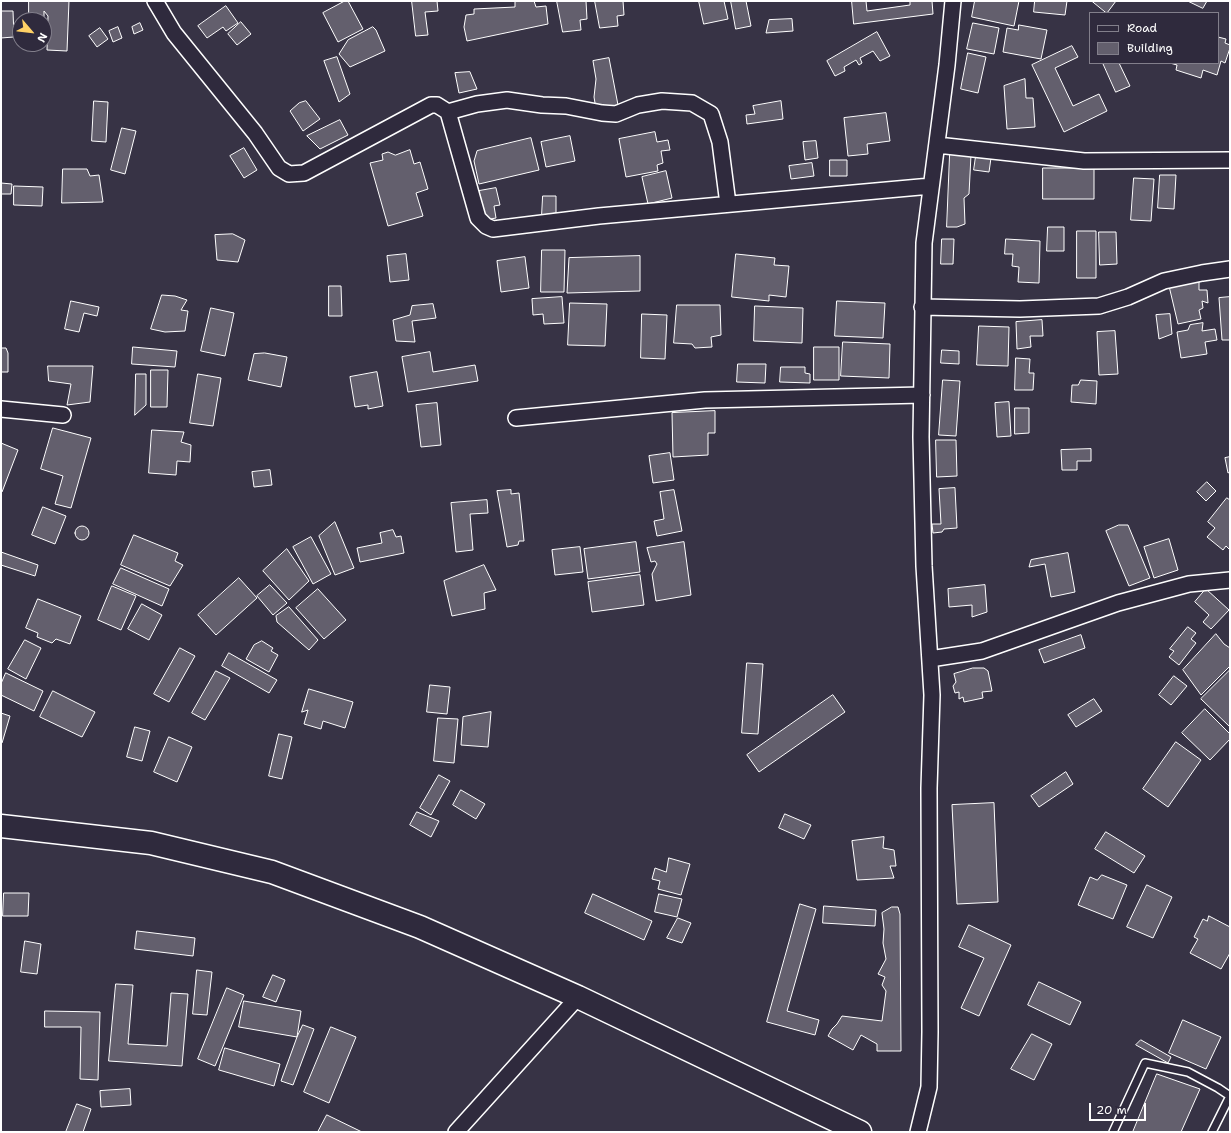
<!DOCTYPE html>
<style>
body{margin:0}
#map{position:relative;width:1231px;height:1133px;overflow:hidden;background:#373345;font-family:"Shantell Sans",sans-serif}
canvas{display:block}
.frame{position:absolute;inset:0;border:2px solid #fff;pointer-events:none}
.legend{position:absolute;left:1089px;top:12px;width:130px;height:52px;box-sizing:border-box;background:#2f2a3d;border:1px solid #827f8b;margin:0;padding:5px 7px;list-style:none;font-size:12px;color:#fff}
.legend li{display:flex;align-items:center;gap:8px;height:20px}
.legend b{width:20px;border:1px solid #827f8b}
.north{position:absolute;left:12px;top:12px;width:40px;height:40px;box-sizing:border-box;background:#2f2a3d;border:1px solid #827f8b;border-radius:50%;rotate:118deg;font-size:11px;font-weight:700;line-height:16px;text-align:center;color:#fff}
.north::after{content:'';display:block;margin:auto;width:14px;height:18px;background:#ffd166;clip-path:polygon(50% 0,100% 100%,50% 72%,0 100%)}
.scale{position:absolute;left:1089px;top:1103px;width:57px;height:18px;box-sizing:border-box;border:2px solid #fff;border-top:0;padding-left:5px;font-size:12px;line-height:14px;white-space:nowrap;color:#fff;-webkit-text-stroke:3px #2f2a3d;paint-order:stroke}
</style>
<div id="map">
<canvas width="1231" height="1133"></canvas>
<div class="frame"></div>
<ul class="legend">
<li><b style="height:5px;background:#2f2a3d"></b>Road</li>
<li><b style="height:11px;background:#635f6d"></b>Building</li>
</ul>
<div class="north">N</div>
<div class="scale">20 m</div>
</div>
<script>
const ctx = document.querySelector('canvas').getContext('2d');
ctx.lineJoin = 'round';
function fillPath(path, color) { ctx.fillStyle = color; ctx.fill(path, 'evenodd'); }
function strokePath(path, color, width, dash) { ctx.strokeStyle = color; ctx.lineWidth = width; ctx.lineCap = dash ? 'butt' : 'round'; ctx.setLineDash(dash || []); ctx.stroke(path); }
const building = new Path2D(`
 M29,1H69L67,51L47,50L48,16L44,11V20H29Z
 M345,1H348L363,29L338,42L323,13Z
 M412,1H437L438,11L425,12L428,35L416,36Z
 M522,1H534L536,7L546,6L548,24L467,41L464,27L466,15L474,14V9L515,7V2Z
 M557,1H586L587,19L580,20L581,30L563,32Z
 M595,1H623L624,15L617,16L618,26L600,28Z
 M699,1H724L728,19L704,24Z
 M731,1H746L751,26L736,29Z
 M852,1H866L867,11L910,5V1H932L933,14L854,24Z
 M975,1H1019L1014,26L972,17Z
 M1035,1H1067L1065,15L1034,12Z
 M1092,1H1116L1107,13Z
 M1188,1H1207L1203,8Z
 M226,6L238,23L226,31L223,27L207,38L198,26Z
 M1,11H13L14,37L1,38Z
 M792,19L793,31L766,33L769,20Z
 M241,22L251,34L237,45L228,34Z
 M140,23L143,30L134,34L132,27Z
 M973,23L999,28L994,54L967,49Z
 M1019,25L1047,30L1041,59L1003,52L1007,28L1018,30Z
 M118,27L122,38L113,42L109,31Z
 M373,27L376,30L385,51L350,67L339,54L348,40Z
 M100,28L108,39L97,47L89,36Z
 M877,32L890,56L880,61L873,51L860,58L862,63L859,65L856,60L844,67L845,71L835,76L827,61Z
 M1218,37L1226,39L1225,43L1230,45V48L1225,63L1221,61L1217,75L1203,70L1201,78L1176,70L1177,65L1170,63H1218Z
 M1072,46L1078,57L1055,68L1073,106L1099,94L1107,111L1064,132L1032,65Z
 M968,53L986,57L978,93L961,89Z
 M337,57L350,94L339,102L324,61Z
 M609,58L618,105L596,109L594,97L596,79L593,61Z
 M1103,63H1119L1130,86L1116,92Z
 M470,72L477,89L459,93L455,73Z
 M1025,79L1026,98H1033L1035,127L1007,129L1004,86Z
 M94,101L108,102L106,142L92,141Z
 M306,101L320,119L303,131L290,111L299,103Z
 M781,101L783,119L747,124L746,115L755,114L753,106Z
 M886,113L890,141L867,144L868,154L848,156L844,118Z
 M340,120L348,135L320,149L307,136Z
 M122,128L136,131L125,174L111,170Z
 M655,132L657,142L668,140L670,150L661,151L663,163L657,165L658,171L626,177L619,139Z
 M570,136L575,161L546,167L541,142Z
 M531,138L539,170L479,184L474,161L477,151Z
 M816,141L818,158L805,160L803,142Z
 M244,148L257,170L244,178L230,156Z
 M410,150L414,164L420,162L428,189L416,193L423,216L388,226L370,163L383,160L382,154L388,152L395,155Z
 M950,154L971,155L969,194L964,198L965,224L957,227H947Z
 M976,156L991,158L989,172L974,170Z
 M830,160H847V176H830Z
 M812,163L814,176L791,179L789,166Z
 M1043,168H1094V199H1043Z
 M63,169H87L90,176L99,175L103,202L62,203Z
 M666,171L672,198L648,204L642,177Z
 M1160,175H1176L1174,209L1158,208Z
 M1134,178L1154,179L1151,221L1131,220Z
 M1,183L12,184L11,194H1Z
 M14,186L43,187L42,206L14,205Z
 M496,188L500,205L494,206L496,218L485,220L479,191Z
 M543,196H556V213L542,215Z
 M1048,227H1064V251H1047Z
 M1077,231H1096V278H1077Z
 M1099,232H1116L1117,264L1100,265Z
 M233,234L245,240L238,262L217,260L215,235Z
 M942,239H954L953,264H941Z
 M1006,239L1040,241L1039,283L1018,282L1019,267L1012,266L1013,254H1005Z
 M542,250H565L564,292H541Z
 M406,254L409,280L390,282L387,256Z
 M736,254L775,258L774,265L789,266L786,297L769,295V301L732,297Z
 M640,256V291L567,293L569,258Z
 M525,257L529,288L501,292L497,261Z
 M1199,281V290H1207L1208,303L1202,301L1203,308L1199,310L1201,319L1178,324L1169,286Z
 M329,286H341L342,316H329Z
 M162,295L175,296L187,300L181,310L188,311L185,331L165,332L151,329Z
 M562,297L564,323L544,324L543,314L533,315L532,299Z
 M1230,297V340H1222L1219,298Z
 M71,301L99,307L97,316L84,313L79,332L65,329Z
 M837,301L885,303L883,338L835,336Z
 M570,303L607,304L605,346L568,345Z
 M433,304L436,318L412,321L415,342L396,341L393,320L410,315L412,306Z
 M677,305H720L721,335L711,337L712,347L695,348L692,344L674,343Z
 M755,306L803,308L802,343L754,341Z
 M211,308L234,313L225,356L201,351Z
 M642,314L667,315L665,359L641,358Z
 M1170,314L1172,334L1159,339L1156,315Z
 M1042,320L1043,336H1030L1031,347L1017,349L1016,322Z
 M1203,323L1202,331L1215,329L1217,340L1205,342L1207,354L1181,358L1177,332L1188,330L1190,325Z
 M979,326L1009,327L1008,366L977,365Z
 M1115,331L1118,374L1099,375L1097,332Z
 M843,342L890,344L889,378L841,376Z
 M133,347L177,351L175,367L132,364Z
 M814,347H839V380H814Z
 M1,348H6L8,353V372H1Z
 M942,350L959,351V364L941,363Z
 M430,352L433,372L475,365L478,381L408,392L402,357Z
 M265,353L287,357L281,387L248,380L254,354Z
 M1016,358L1030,359L1029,373H1034L1033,390H1015Z
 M738,364H766L765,383L737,382Z
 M48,366H93L90,402L67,405L71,384L49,381Z
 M781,367H805V373L810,374V383L780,382Z
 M151,370H168L167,407H151Z
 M377,372L383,406L368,409V405L355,407L350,377Z
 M136,374H146V405L135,415Z
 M198,374L221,378L213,426L190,423Z
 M943,380L960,381L956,436L939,435Z
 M1081,380L1097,381L1096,404L1071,402L1072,385H1078Z
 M1009,402L1011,436L997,437L995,403Z
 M437,403L441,445L421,447L416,405Z
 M1015,408H1029V433L1015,434Z
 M715,411V433H708V455L673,457L672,413Z
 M53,428L91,438L71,508L55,504L63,476L41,469Z
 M152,430L184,432L181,442L191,445L190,462L177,461L176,475L149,473Z
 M936,440H956L957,476L937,477Z
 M1,443L18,450L2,492H1Z
 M1091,449V461H1077V470H1062L1061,450Z
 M670,453L674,480L653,483L649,456Z
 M1230,457V472L1228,473L1225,458Z
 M270,470L272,485L254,487L252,472Z
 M1207,482L1216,491L1206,501L1197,492Z
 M955,488L957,528L944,529L942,532L933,533L932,524H941L939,489Z
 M511,490V494L519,493L524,541H519L518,545L507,547L497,491Z
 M674,490L682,531L657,536L654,521L664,519L660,492Z
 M1227,498L1230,500V550L1226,546L1223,550L1207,537L1215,528L1208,522Z
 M487,500L488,513L470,514L473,550L456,552L451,503Z
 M43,507L66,516L55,544L32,535Z
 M335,522L354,568L335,575L319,536Z
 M1119,525H1128L1150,578L1129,586L1106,531Z
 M75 533a7 7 0 1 1 14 0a7 7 0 1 1-14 0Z
 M393,530L396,537L401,536L404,553L360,562L357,548L382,543L380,533Z
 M134,535L178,553L175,561L183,565L170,586L121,565Z
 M311,537L331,574L313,584L293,547Z
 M1169,539L1178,570L1154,578L1144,547Z
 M636,542L640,572L588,579L584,549Z
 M684,542L691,595L656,601L652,574L657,564L655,561L651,562L647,548Z
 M580,547L583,572L555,575L552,550Z
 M287,549L309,581L289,600L263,571Z
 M1,552L38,565L35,576L1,565Z
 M1068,553L1075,592L1051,597L1045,564L1029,567L1031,560Z
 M484,565L496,590L484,593L485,609L452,616L444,581Z
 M121,568L169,589L162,606L113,584Z
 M640,575L644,605L592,612L588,582Z
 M239,578L257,598L216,635L198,615Z
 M270,585L287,603L273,615L257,596Z
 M985,585L987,612L972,617V605L949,607L948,589Z
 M112,586L136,596L121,630L98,620Z
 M318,589L346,620L324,639L296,608Z
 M1206,589L1229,610L1211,629L1203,622L1209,615L1195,602Z
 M38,599L81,616L70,644L56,639L52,643L37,637L38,633L26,628Z
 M142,604L162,615L149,640L128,629Z
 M289,607L318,640L309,650L277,622L276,616Z
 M1188,627L1196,633L1191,639L1196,643L1179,665L1169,657L1174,651L1170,649Z
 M1216,634L1224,644L1230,648V659L1229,660L1230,661V666L1201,695L1183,670Z
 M1081,635L1085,648L1044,663L1039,650Z
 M25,640L41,648L26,679L8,669Z
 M262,641L273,648L271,651L278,655L269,672L246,659L254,645Z
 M180,648L195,656L169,702L154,694Z
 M229,653L277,680L269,693L222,666Z
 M747,663L763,664L758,734L742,733Z
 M973,668H984L988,671L992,691L982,692L983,698L964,702L963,697L959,699V692L955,693L953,686L956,682L954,674Z
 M1230,670V727L1201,699Z
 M216,671L230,678L205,720L192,713Z
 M6,673L43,691L34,711L1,695V684Z
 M1174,676L1187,686L1171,705L1159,695Z
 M430,685L450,687L447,714L427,712Z
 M309,689L353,702L345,728L323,721L321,729L304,724L308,710L302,712Z
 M53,691L95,712L82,737L40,717Z
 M833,695L845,712L759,772L747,755Z
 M1094,699L1102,711L1076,727L1068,715Z
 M1205,709L1230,734V739L1210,760L1182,733Z
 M491,712L488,747L461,745L463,717Z
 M1,713L10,716L2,743H1Z
 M438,718L458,719L454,763L434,761Z
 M135,727L150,731L142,761L127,757Z
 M279,734L292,737L282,779L269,776Z
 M169,737L192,747L177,782L154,772Z
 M1176,742L1201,760L1168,807L1143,789Z
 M1066,772L1073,784L1039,807L1031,796Z
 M439,775L450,781L431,815L420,808Z
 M461,790L485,804L476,819L453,805Z
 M994,803L998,902L957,904L952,805Z
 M417,812L439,821L431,837L410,825Z
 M785,814L811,825L804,839L779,828Z
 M1106,832L1145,856L1134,873L1095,849Z
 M884,837L883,848L894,850L896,866H890L894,878L857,880L852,841Z
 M669,858L690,864L681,895L658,889L660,881L652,879L655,868L666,872Z
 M1102,875L1127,885L1113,919L1078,905L1090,877L1097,880Z
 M1147,885L1172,897L1153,938L1127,927Z
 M4,893H29L28,916H3Z
 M593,894L652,921L644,940L585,913Z
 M659,894L682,899L677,917L655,912Z
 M800,904L816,909L787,1011L819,1020L815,1035L767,1022Z
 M824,906L876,910L875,926L823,923Z
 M892,907H898L900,914L901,1051H877V1044L861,1035L853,1050L828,1036L832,1029L837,1024L842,1016L882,1021L886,991L882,985L885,977L878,974L886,959L883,943L884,929L882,913Z
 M1209,916L1230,927V953L1221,969L1190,953L1198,939L1194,937L1203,919L1207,921Z
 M678,918L691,923L682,943L667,938Z
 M969,925L1011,945L979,1016L961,1008L984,958L959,947Z
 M137,931L195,938L193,956L135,949Z
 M25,941L41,944L37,974L21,972Z
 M197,970L212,972L207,1015L193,1014Z
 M273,975L285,980L276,1002L263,997Z
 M1039,982L1081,1002L1070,1025L1028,1005Z
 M116,984L133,985L128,1044L167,1046L171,993L188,994L182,1066L109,1061Z
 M227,988L244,995L215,1066L198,1059Z
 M244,1001L301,1011L297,1037L239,1027Z
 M45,1011L100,1012L98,1080L80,1079L81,1027H45Z
 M1183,1020L1221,1037L1206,1069L1169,1053Z
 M303,1025L314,1029L293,1085L281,1081L297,1037Z
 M331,1027L356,1037L329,1103L304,1092Z
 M1032,1034L1052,1044L1034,1080L1011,1069Z
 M1141,1040L1171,1057L1168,1063L1136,1045Z
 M225,1048L280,1064L274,1086L219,1070Z
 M1157,1074L1200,1089L1181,1132H1133Z
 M130,1089L131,1105L101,1107L100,1091Z
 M77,1104L91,1109L83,1132H66Z
 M327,1115L362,1132H318Z`);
const service = new Path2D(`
 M1113,1132L1145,1063L1188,1072L1218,1088L1230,1096
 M1212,1132L1230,1096`);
const minor = new Path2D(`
 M155,1L174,33L255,133L279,168L289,174L304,173L431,105H437L448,112L478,218L486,226L493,229L599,216L931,186
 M448,112L477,104L507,100L542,105L566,106L602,113L616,114L638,105L662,101L692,103L711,114L720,142L728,204
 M937,145L1084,161L1230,160
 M922,307L1020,309L1099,306L1128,297L1164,281L1202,273L1230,269
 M1,409L63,415
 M516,418L705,400L922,395
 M930,659L982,651L1118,603L1189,584L1230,580
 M456,1132L578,997
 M918,1132L929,1087L930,1032L929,788L932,695L924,566L921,437L924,243L947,65L953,1`);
const trunk = new Path2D(`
 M1,826L151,843L272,872L420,927L578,997L860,1132`);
fillPath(building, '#635f6d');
strokePath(building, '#fff', 1);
strokePath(service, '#fff', 10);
strokePath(minor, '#fff', 18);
strokePath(trunk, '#fff', 25);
strokePath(service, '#2f2a3d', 7);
strokePath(minor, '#2f2a3d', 15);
strokePath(trunk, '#2f2a3d', 22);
</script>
